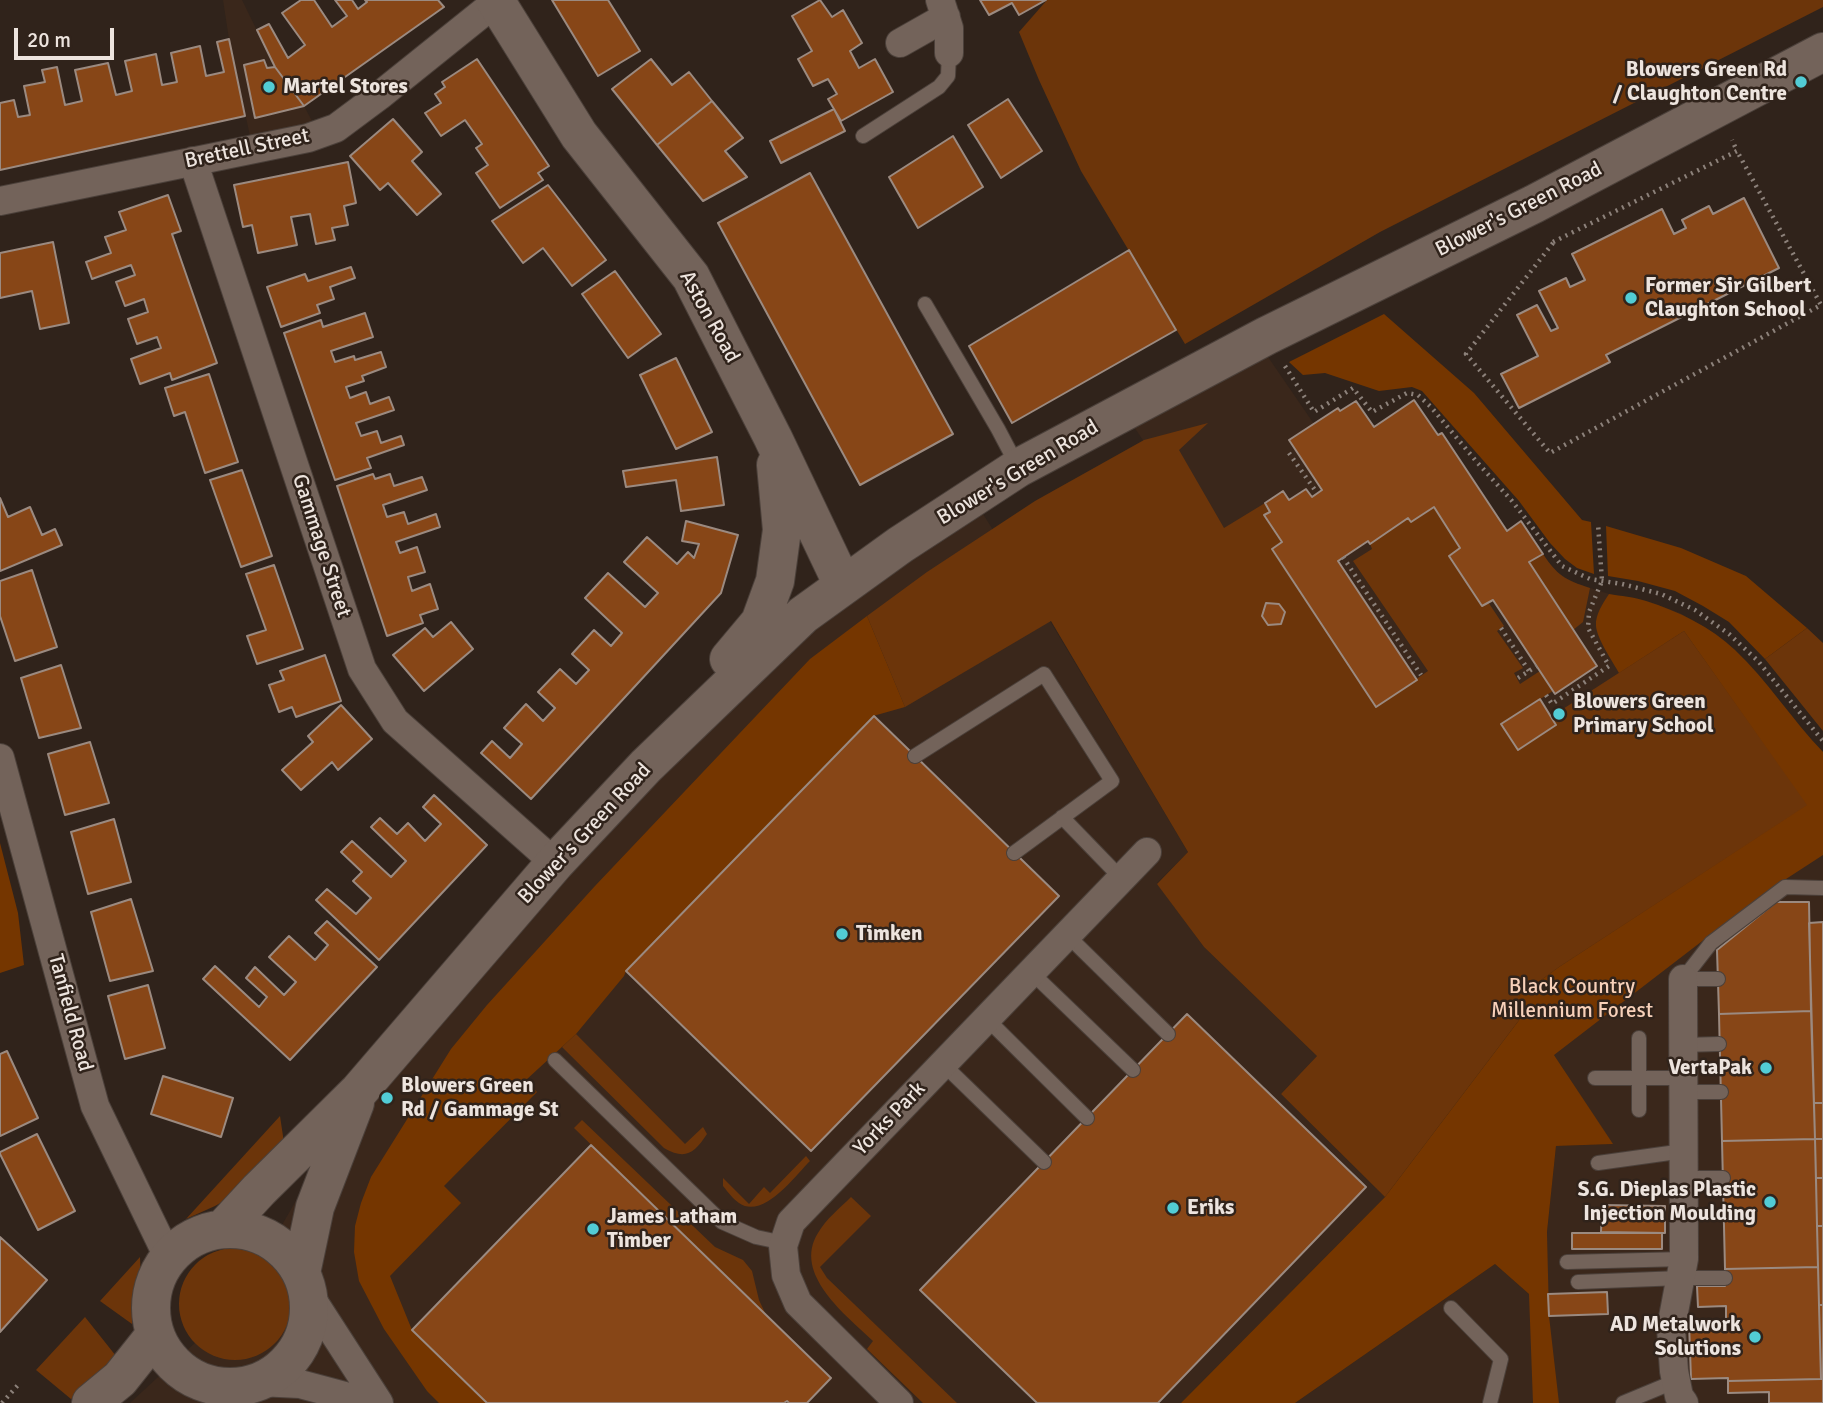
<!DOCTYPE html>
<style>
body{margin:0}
#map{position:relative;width:1823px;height:1403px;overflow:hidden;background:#30231b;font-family:Signika,sans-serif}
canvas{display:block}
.scale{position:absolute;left:14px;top:28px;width:100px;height:32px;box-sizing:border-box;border:4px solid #ede4de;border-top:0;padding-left:9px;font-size:21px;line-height:24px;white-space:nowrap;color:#ede4de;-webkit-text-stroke:5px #30231b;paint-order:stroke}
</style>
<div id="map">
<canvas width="1823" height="1403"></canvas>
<div class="scale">20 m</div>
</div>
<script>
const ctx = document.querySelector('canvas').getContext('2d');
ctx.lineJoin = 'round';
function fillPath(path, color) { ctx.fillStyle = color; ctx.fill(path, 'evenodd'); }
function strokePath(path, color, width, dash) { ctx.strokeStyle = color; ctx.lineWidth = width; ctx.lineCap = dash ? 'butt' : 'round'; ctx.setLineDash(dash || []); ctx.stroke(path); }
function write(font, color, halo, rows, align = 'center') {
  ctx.font = font + ' Signika,sans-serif'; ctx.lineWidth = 5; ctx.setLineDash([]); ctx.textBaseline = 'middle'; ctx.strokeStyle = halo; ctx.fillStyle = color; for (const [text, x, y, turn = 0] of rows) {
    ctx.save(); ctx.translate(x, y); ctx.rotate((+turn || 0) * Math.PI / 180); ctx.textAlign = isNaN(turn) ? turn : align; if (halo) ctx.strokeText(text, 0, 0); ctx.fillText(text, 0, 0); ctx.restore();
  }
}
const built = new Path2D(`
 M223,0H242L275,67L304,106L319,134L253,150L229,39Z
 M1257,341L1314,424L1338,408L1341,411L1356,401L1374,427L1414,400L1438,435L1442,433L1507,531L1521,521L1554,570L1572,582L1609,594L1644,600L1680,613L1709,630L1734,649L1763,680L1811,740L1823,752V1403H1295L1495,1264L1529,1294H1548L1547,1232L1556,1146L1612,1144L1554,1055L1518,997L1124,412Z
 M973,498L1050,621L1188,852L1157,883L1204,947L1317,1056L1281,1094L1385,1197L1181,1403H130L236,1305L359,1091L646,766Z`);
const green = new Path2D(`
 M1047,0H1823V7L1380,232L1185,344L1081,171L1039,80L1019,32Z
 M1208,423L1179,450L1224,528L1265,503L1270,512L1265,516L1282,542L1272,550L1376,707L1428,671L1353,561L1372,549L1370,544L1408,518L1411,522L1434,507L1460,548L1449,556L1482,606L1488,602L1504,626L1497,631L1523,668L1514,673L1520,684L1540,671L1553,691L1501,724L1518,750L1556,725L1552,716L1684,631L1808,805L1559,967L1519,996L1526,1011L1385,1197L1281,1094L1317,1056L1204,947L1157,884L1188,852L1051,621L905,707L867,616L927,572L1035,501L1144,440Z
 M1543,554C1557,575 1565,580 1590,588L1583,622L1573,630L1529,562Z
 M1807,628L1823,643V731L1765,659Z
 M576,1034L685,1144L703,1127L707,1134C694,1154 685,1160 664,1148L562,1047Z
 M280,1116L283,1136V1151L238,1193L215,1206L186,1219Z
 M582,1120L715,1247L743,1260L752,1271L759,1300L766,1315L574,1128Z
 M806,1156L810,1161C795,1176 763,1220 739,1203C733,1199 728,1192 723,1186V1178L749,1204L764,1187L770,1193Z
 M851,1197L871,1216L820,1267L827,1278L957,1403H923L867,1349L873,1341C847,1316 792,1274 818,1233C826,1219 840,1208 851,1197Z
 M179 1304a56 56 0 1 1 112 0a56 56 0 1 1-112 0Z
 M140,1257L141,1282L132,1324L100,1301Z
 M85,1317L116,1356L93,1384L71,1399L36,1370Z`);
const forest = new Path2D(`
 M1384,314L1474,393L1582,520L1591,522L1594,574L1577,568L1565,559L1550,543L1519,501L1422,391L1412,387L1379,391L1325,373L1303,375L1289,362Z
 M1606,526L1681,548L1746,576L1807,628L1765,659L1729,622L1703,606L1675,591L1638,581L1608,576Z
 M1609,594C1621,596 1634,597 1646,601C1678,611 1711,627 1735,650C1768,681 1792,720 1823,752V855L1766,892L1554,1055L1613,1144L1556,1146L1547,1232L1549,1316L1559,1403H1533L1529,1294L1495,1264L1295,1403H1181L1385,1197L1526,1011L1518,997L1559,967L1807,805L1684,631L1619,673C1613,662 1597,639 1596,626C1595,615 1603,603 1609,594Z
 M867,616L905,707L873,716L626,971L624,976L576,1034L526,1080L537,1092L444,1186L461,1203L390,1276L412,1330L487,1403H439L427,1391L384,1329L359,1281L354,1252L355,1226L361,1203L371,1177L451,1049L487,1005L595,886L810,659Z
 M0,843L18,913L24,965L0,973Z`);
const building = new Path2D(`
 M301,0H314L332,27L347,16L335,0H352L358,9L367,2L365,0H438L444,7L304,106L275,67L257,30L269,24L288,58L305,45L282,13Z
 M552,0H608L640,51L598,76Z
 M820,0L832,17L843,10L862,43L850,51L859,68L875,59L893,92L841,121L828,99L837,94L828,79L813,86L798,59L812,51L792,16Z
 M980,0H1046L1019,15L1012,3L989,15Z
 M229,39L245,116L0,170V103L14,100L18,117L30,115L24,86L45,82L42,70L57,67L65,105L82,101L75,70L108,63L116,95L132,91L125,61L156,54L162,85L177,82L171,53L200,46L206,76L224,72L217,42Z
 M477,59L549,166L538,173L543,180L500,208L476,173L488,165L476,148L482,144L465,120L441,136L425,113L441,103L435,94L445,87L442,82Z
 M651,59L672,85L689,72L712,101L657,145L612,89Z
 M264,60L267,68L275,67L304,106L255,118L244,65Z
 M1008,99L1042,151L1001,178L968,125Z
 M712,101L743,138L725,151L747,177L703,201L657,145Z
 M834,109L845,131L781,163L770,141Z
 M393,119L422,152L412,161L441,194L417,215L388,183L380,190L350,156Z
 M953,136L983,187L918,228L889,177Z
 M348,162L356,203L344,206L348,225L332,228L335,240L316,244L310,214L291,217L297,245L258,253L252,225L243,227L234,185Z
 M810,173L953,434L860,485L718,223Z
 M548,185L606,260L572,286L543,248L523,263L492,221Z
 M168,195L181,231L172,234L217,363L172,380L170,373L140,384L131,359L161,348L157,337L137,344L128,319L148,312L144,299L125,306L116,282L135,275L131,265L92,279L86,262L111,253L105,237L126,230L119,212Z
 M1744,198L1779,268L1606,355L1610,362L1519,408L1501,374L1538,356L1517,315L1537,305L1551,331L1558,328L1539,291L1566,278L1570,287L1585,280L1572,254L1662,209L1674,234L1686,228L1682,220L1709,206L1713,214Z
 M53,242L69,323L40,329L32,291L0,298V253Z
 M1129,250L1176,330L1012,423L969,346Z
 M351,267L355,278L330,287L334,299L317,305L320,313L281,327L267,287L305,274L308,281Z
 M615,271L661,334L628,358L582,294Z
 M365,313L373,337L331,351L335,362L354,356L355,360L381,352L386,367L362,376L364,381L346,387L350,398L366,392L370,404L389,397L394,410L356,423L361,436L377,431L381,443L401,436L404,445L367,458L371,468L335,480L284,333L321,320L323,327Z
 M676,358L712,432L676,449L640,375Z
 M209,374L238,462L205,473L185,412L174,416L165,388Z
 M1414,400L1438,435L1442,433L1507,531L1521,521L1543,554L1529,562L1597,666L1555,694L1493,600L1482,606L1449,556L1460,548L1434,507L1411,522L1408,518L1370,544L1368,541L1338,561L1417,680L1376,707L1272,549L1282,542L1264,515L1270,512L1265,503L1283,491L1289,500L1306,489L1312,497L1322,490L1289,440L1338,408L1340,411L1356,401L1374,427Z
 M717,457L724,505L681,511L676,480L626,487L623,471Z
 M242,470L272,556L241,567L210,480Z
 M373,474L375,479L390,474L394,486L422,477L427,490L383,505L387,517L404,512L408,524L436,514L440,527L396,542L400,553L417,547L425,572L408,577L412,591L430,584L438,609L420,615L423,623L387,636L337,486Z
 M0,498L8,517L30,507L42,535L55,529L62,545L0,571Z
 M686,521L738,535L721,593L531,799L481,753L492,741L510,758L522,744L504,728L526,704L543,721L555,708L538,692L560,669L576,684L589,670L572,654L594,630L611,646L622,633L585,598L608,573L645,607L658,593L624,562L647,537L677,564L688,552L694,558L699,544L682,541Z
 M274,565L303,649L257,664L247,636L266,630L246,574Z
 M32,570L57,647L15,661L0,616V581Z
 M1266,603L1279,604L1285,612L1281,624L1268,625L1262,616Z
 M451,622L473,649L424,691L393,655L425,628L433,637Z
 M325,655L341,701L296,717L292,707L279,712L269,685L284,680L280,671Z
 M61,665L81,728L39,738L21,678Z
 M1540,699L1556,725L1518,750L1501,724Z
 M341,705L372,739L338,770L332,762L301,790L282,770L313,742L308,736Z
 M874,716L1059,896L811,1151L626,971Z
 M90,742L109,803L65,815L48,754Z
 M434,795L487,845L379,960L316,900L327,889L356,914L371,898L353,881L362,872L341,852L352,841L391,877L406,861L371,827L380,818L397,834L408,823L425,841L441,824L423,807Z
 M114,819L131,882L88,894L71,832Z
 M131,899L153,971L110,981L91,912Z
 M1776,902H1809L1811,1011L1719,1014L1717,950Z
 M327,921L377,967L290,1060L203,979L215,966L259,1007L267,997L246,978L255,967L284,995L296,982L269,957L289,936L315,960L328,945L315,933Z
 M1823,922V1103H1814L1809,923Z
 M148,985L165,1048L125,1059L108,996Z
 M1811,1011L1815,1139L1722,1141L1719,1014Z
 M1187,1014L1366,1187L1158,1403H1037L920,1290Z
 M7,1051L38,1118L0,1136V1054Z
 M163,1076L233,1098L221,1137L151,1114Z
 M1814,1103H1823V1139H1815Z
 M37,1134L75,1211L38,1230L0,1154V1152Z
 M1815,1139L1818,1267L1725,1269L1722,1141Z
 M1815,1139H1823V1178H1816Z
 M591,1145L831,1378L807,1403H789L787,1401L784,1403H487L412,1330Z
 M1816,1178H1823V1226H1817Z
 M1602,1205L1665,1206V1233L1601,1232Z
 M1817,1226H1823V1305H1819Z
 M1572,1233H1662V1249H1572Z
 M0,1237L47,1280L0,1332Z
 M1818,1267L1821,1379L1728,1381V1378L1691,1379L1689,1323L1726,1322V1306L1698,1307L1697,1286H1725V1269Z
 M1607,1292L1608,1314L1549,1316L1548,1294Z
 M1819,1305H1823V1379H1821Z
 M1821,1379H1823V1403H1769V1392L1728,1393V1381Z`);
const path = new Path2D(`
 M1553,242L1737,151L1732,140
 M1553,243L1466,354L1550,453L1821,305L1737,151
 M1285,366L1314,412L1353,388L1372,412L1407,393L1418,395L1431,407L1476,461L1512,501L1562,566L1590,579L1622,584L1661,594L1695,610L1729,634L1758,661L1823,741
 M1289,453L1317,493
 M1343,557L1421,675
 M1501,628L1529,671
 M1518,678L1537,666
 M1546,695L1552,704L1609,666L1588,628L1589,612L1602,581L1598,524
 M2,1403L19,1384`);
const lane = new Path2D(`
 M863,136L939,87L948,76L949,53
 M925,304L998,429L1018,467
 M915,756L1044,674L1112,781L1014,853
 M1062,817L1121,878
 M1067,935L1168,1034
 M1031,972L1133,1070
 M1683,979L1711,943L1785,887L1823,888
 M1683,979H1718
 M986,1018L1087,1118
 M1639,1038V1110
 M1683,1045L1719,1044
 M555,1060L722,1222L756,1237L784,1243
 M943,1064L1044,1162
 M1595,1078H1683
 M1683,1092H1721
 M1598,1163L1684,1151
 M1684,1178H1723
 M1567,1262L1684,1259
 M1578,1282L1681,1278H1725
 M1451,1308L1501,1359L1490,1403
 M1623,1403L1676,1381`);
const street = new Path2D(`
 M940,0L949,28V53
 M900,43L946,17
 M193,161L362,669L395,721L555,863
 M0,201L308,138L336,128L379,96L496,2
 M0,758L95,1106L168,1257
 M1683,979L1684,1259L1671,1328L1674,1371L1679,1396L1684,1403
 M306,1290L379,1403
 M259,1382L300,1384L371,1403
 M899,1403L798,1303L786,1275L783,1246L791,1222L1147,852`);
const secondary = new Path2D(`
 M495,0L579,135L691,277L773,438L843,585
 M729,659L760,622L775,581L782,530L776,465
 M223,1229L259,1190L359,1091L555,863L646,766L803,615L900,545L1018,468L1266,336L1534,204L1823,52
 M151 1308a79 79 0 1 1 158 0a79 79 0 1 1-158 0Z
 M301,1273L315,1207L355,1103
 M91,1403L120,1379L155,1335`);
const markers = [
 [1801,82,7,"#52ccd5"],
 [269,87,7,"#52ccd5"],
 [1631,298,7,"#52ccd5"],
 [1559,714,7,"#52ccd5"],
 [842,934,7,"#52ccd5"],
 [1766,1068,7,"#52ccd5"],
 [387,1098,7,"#52ccd5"],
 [1770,1202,7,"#52ccd5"],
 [1173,1208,7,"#52ccd5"],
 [593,1229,7,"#52ccd5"],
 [1755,1337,7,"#52ccd5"]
];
const poiNames = [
 ["Blowers Green Rd",1787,70,"right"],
 ["/ Claughton Centre",1787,94,"right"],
 ["Martel Stores",283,87],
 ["Former Sir Gilbert",1645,286],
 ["Claughton School",1645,310],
 ["Blowers Green",1573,702],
 ["Primary School",1573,726],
 ["Timken",856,934],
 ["VertaPak",1752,1068,"right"],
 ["Blowers Green",401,1086],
 ["Rd / Gammage St",401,1110],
 ["S.G. Dieplas Plastic",1756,1190,"right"],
 ["Injection Moulding",1756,1214,"right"],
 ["Eriks",1187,1208],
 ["James Latham",607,1217],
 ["Timber",607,1241],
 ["AD Metalwork",1741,1325,"right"],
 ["Solutions",1741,1349,"right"]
];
const streetNames = [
 ["Brettell Street",247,149,-12],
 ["Blower's Green Road",1519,210,-27],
 ["Aston Road",709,317,61],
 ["Blower's Green Road",1018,473,-31],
 ["Gammage Street",321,546,72],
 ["Blower's Green Road",585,834,-47],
 ["Tanfield Road",70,1013,75],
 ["Yorks Park",890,1119,-46]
];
const parkNames = [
 ["Black Country",1572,987],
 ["Millennium Forest",1572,1011]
];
fillPath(built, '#3a271b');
fillPath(green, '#6c350a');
fillPath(forest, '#753600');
fillPath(building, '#874617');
strokePath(building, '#9b8a80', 2);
strokePath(lane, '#4b403a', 16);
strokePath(street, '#4b403a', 30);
strokePath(secondary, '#4b403a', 40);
strokePath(path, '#8c817a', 4.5, [2, 5]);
strokePath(lane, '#73635a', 14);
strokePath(street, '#73635a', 28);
strokePath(secondary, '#73635a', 38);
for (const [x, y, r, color] of markers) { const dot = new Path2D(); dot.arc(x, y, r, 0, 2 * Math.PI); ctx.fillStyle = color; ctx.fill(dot); strokePath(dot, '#30231b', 2.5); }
write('bold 21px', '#ede4de', '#30231b', poiNames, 'left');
write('21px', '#ede4de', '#30231b', streetNames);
write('21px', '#f7d0b9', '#30231b', parkNames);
</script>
